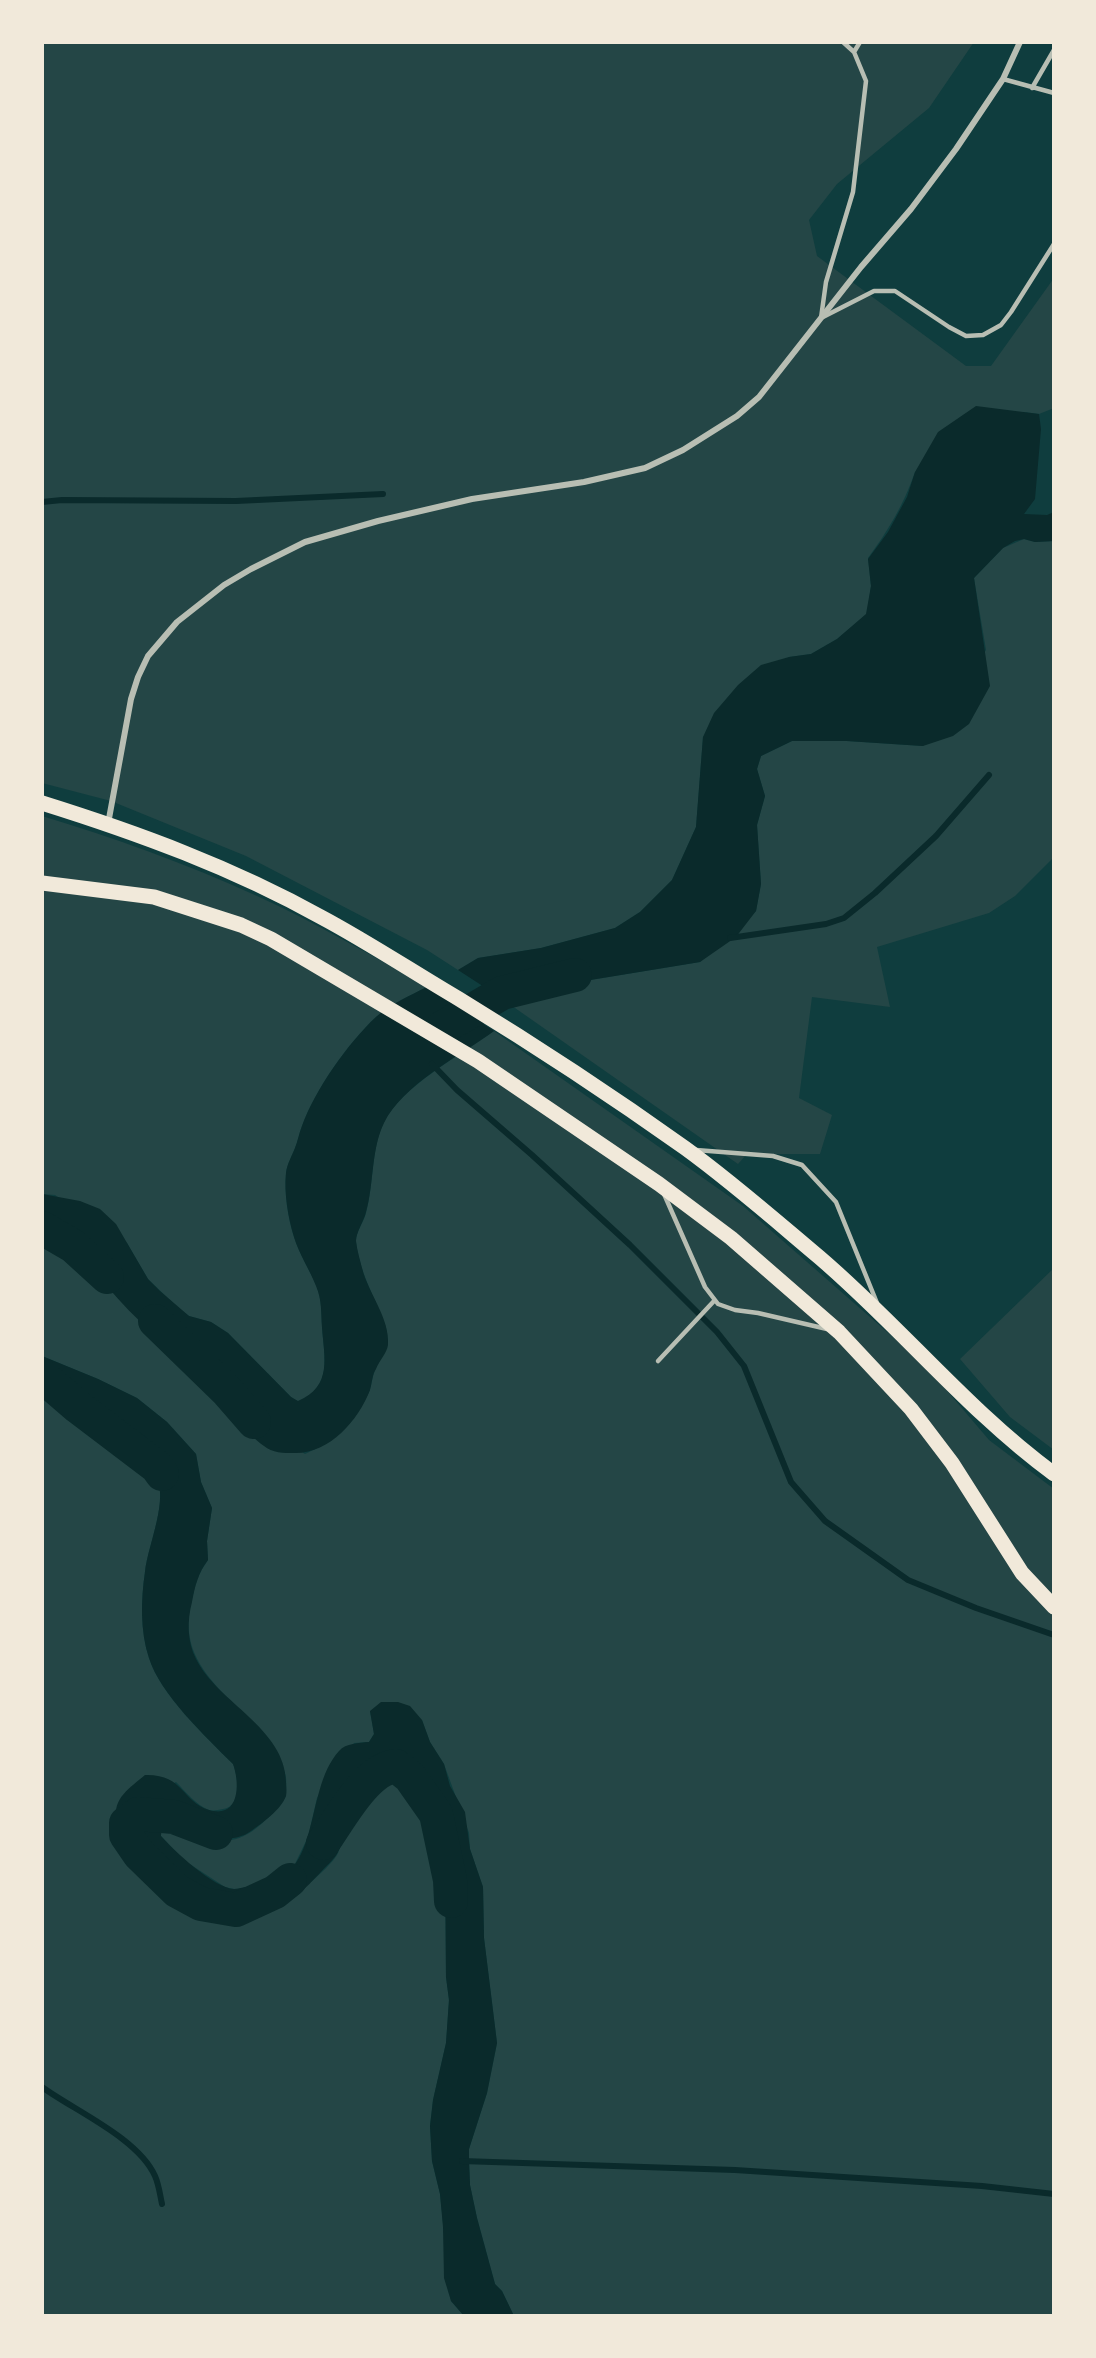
<!DOCTYPE html>
<style>
body{margin:0}
#map{position:relative;width:1096px;height:2358px;overflow:hidden;background:#0f3d3e;font-family:"Roboto Condensed",sans-serif}
canvas{display:block}
.frame{position:absolute;inset:0;border:44px solid #f1e9da;pointer-events:none}
</style>
<div id="map">
<canvas width="1096" height="2358"></canvas>
<div class="frame"></div>
</div>
<script>
const ctx = document.querySelector('canvas').getContext('2d');
ctx.lineJoin = 'round';
function fillPath(path, color) { ctx.fillStyle = color; ctx.fill(path, 'evenodd'); }
function strokePath(path, color, width, dash) { ctx.strokeStyle = color; ctx.lineWidth = width; ctx.lineCap = dash ? 'butt' : 'round'; ctx.setLineDash(dash || []); ctx.stroke(path); }
const green = new Path2D(`
 M42,42H974L929,108L837,184L809,220L817,256L966,366H991L1054,278V408L1039,414L1024,412L915,472C904,504 888,531 868,558L871,586L867,614L837,639L811,654L789,657L703,737L696,827L672,880L640,912L615,928L541,948L478,958L458,970L427,950L246,856L111,801L42,783Z
 M1024,539L1035,542L1054,541V857L1015,896L989,913L877,947L890,1007L812,997L799,1098L832,1115L820,1154H747L738,1164L495,994L525,987L578,982L700,962L756,911L761,884L757,825L765,796L757,769L761,756L792,741H847L923,746L986,650L974,578L1003,548Z
 M42,816C115,838 187,864 257,896C316,923 371,955 427,987C409,996 391,1004 376,1017C348,1043 315,1090 302,1126C299,1133 298,1141 295,1148C292,1156 287,1164 286,1173C284,1194 288,1218 294,1237C299,1254 310,1270 317,1287C322,1300 321,1312 322,1327C324,1358 333,1386 298,1402L291,1397L228,1333L211,1322L189,1316L176,1306L148,1279L127,1243L55,1195L42,1194Z
 M494,1031L743,1206L926,1366L989,1440L1054,1489V2316H514L502,2291L495,2284L477,2218L470,2185L469,2161V2149L487,2093L497,2043L484,1938L483,1887L470,1849L469,1833L444,1764L430,1742L422,1720L370,1711L374,1734L369,1742L354,1743L317,1798L308,1837L293,1868L278,1880L263,1887L234,1889L225,1887L185,1861L161,1836V1817L168,1814L208,1842C216,1838 222,1841 231,1840C253,1837 274,1813 286,1796C286,1788 287,1779 285,1773C263,1706 172,1683 191,1602C195,1586 198,1573 208,1560L207,1541L212,1508L201,1482L196,1454L167,1422L137,1398L98,1379L42,1356V1234L60,1236L68,1242L117,1297L171,1345L198,1357L209,1365L219,1377L227,1399L305,1454C336,1440 354,1424 369,1392C372,1385 372,1377 375,1370C382,1353 391,1349 386,1328C384,1320 379,1311 376,1303C367,1283 359,1264 356,1243C355,1233 364,1222 366,1213C374,1184 371,1151 383,1124C400,1087 461,1055 494,1031Z
 M1054,1268V1450L1010,1417L960,1359Z
 M42,1393C49,1398 56,1405 64,1409C76,1415 90,1418 102,1425C121,1436 143,1455 155,1474C170,1498 148,1544 145,1572C141,1599 140,1631 149,1658C160,1694 206,1737 233,1764C238,1777 243,1806 223,1809C218,1810 213,1811 209,1810C196,1805 186,1792 176,1782L117,1820C136,1840 156,1865 179,1881C208,1900 255,1914 289,1900C295,1897 301,1890 306,1886C315,1879 334,1862 338,1853C349,1827 341,1790 364,1771L402,1775L413,1779L426,1788L445,1850L446,1977L449,2000L446,2043L433,2100L430,2126L432,2161L440,2194L451,2301L464,2316H42Z`);
const water = new Path2D(`
 M976,406L1039,414L1041,429L1035,499L1024,514L1047,515L1054,512V541L1035,542L1024,539L1015,541L1003,548L974,578L990,686L969,724L953,736L923,746L847,741H792L761,756L757,769L765,796L757,825L761,884L756,911L736,937L700,962L578,982L525,987L495,994L458,970L478,958L541,948L615,928L640,912L672,880L696,827L703,737L714,713L738,685L761,665L789,657L811,654L837,639L866,614L871,586L868,559L888,532L907,497L915,472L938,432Z
 M427,987L494,1031C460,1056 403,1084 384,1123C371,1149 374,1184 366,1212C364,1221 356,1232 356,1241C357,1250 360,1260 362,1268C368,1293 390,1318 388,1345C387,1353 379,1361 376,1369C372,1375 372,1383 370,1390C358,1421 329,1454 294,1453C284,1453 272,1453 264,1446C254,1439 243,1428 236,1417C225,1401 224,1379 209,1365C193,1350 169,1345 151,1331C119,1305 96,1270 68,1242L60,1236L42,1234V1194L80,1201L100,1209L116,1224L148,1279L160,1291L189,1316L211,1322L228,1333L291,1397L298,1401C333,1386 324,1357 322,1327C321,1312 322,1300 316,1286C310,1270 299,1254 294,1237C288,1217 284,1193 286,1173C287,1164 292,1156 295,1148C298,1141 299,1133 302,1126C315,1090 348,1043 376,1017C391,1004 409,996 427,987Z
 M42,1356L98,1379L137,1398L167,1422L196,1454L201,1482L212,1508L207,1541L208,1560C198,1573 195,1586 192,1602C187,1621 187,1641 196,1659C218,1703 285,1728 286,1782C286,1786 287,1792 286,1796C281,1810 262,1823 251,1831C234,1843 222,1835 208,1842L199,1838L168,1814L162,1817L161,1836C174,1851 214,1888 234,1889C238,1889 243,1887 248,1887C326,1885 301,1793 339,1751C346,1743 359,1743 369,1742L374,1734L370,1711L381,1702H398L410,1706L422,1720L430,1742L444,1764L450,1786L465,1812L470,1849L483,1887L484,1938L497,2043L487,2093L469,2149V2161L470,2185L477,2218L495,2284L502,2291L514,2316H464L451,2301L444,2278L443,2227L440,2194L432,2161L430,2126L433,2100L446,2043L449,2000L446,1977L445,1850L426,1788L413,1779L402,1775L363,1771C341,1790 351,1828 338,1852C334,1860 325,1867 320,1873C311,1882 300,1895 289,1900C257,1913 207,1899 179,1881C155,1865 137,1840 117,1820C111,1799 131,1787 145,1775C184,1774 181,1801 209,1810C240,1819 240,1783 233,1764C206,1737 160,1694 149,1658C140,1631 141,1599 145,1572C148,1544 170,1498 155,1474C145,1457 116,1431 98,1423C87,1418 74,1415 64,1409C56,1405 49,1398 42,1393Z`);
const stream = new Path2D(`
 M42,502L62,500L236,501L383,494
 M730,938L826,924L844,918L875,893L936,836L989,775
 M432,1064L457,1090L532,1155L630,1245L717,1332L744,1366L791,1482L825,1521L908,1580L976,1608L1054,1635
 M42,2087C75,2111 138,2138 155,2176C159,2185 160,2195 162,2204
 M462,2161L735,2170L982,2186L1054,2194`);
const river = new Path2D(`
 M442,1028L502,993L575,975
 M42,1228L73,1246L107,1277
 M155,1321L227,1391L254,1422
 M42,1376L78,1407L157,1467L162,1474
 M216,1833L174,1817L138,1814L126,1823V1835L139,1854L177,1891L201,1904L236,1910L275,1892L290,1880
 M323,1843C340,1819 366,1769 396,1766L410,1777L436,1814L450,1880L451,1901`);
const service = new Path2D(`
 M854,52L860,42
 M1003,79L1054,93
 M1032,88L1054,50
 M823,317L874,291H895L949,327L966,336L983,335L1001,325L1011,312L1054,244
 M821,318L826,282L853,192L866,81L854,52L843,42
 M696,1150L773,1156L802,1165L836,1202L877,1303
 M664,1194L705,1287L718,1304L735,1310L758,1313L827,1329
 M658,1361L714,1301`);
const minor = new Path2D(`
 M108,824L131,699L138,677L148,656L177,622L224,585L251,569L305,542L378,521L472,499L584,482L645,468L683,450L737,416L759,397L861,267L911,209L956,149L1003,79L1020,42`);
const primary = new Path2D(`
 M42,803C138,833 233,868 321,917C368,942 413,972 459,999C536,1046 612,1096 685,1148C732,1182 775,1220 819,1257C900,1326 968,1411 1054,1474
 M42,883L154,897L241,925L271,939L478,1061L659,1184L731,1238L839,1332L911,1409L952,1463L1022,1573L1054,1607`);
fillPath(green, '#244646');
fillPath(water, '#0a2a2b');
strokePath(stream, '#0a2a2b', 6);
strokePath(river, '#0a2a2b', 34);
strokePath(service, '#b8beb3', 4.5);
strokePath(minor, '#b8beb3', 6);
strokePath(primary, '#f1e9da', 15);
</script>
